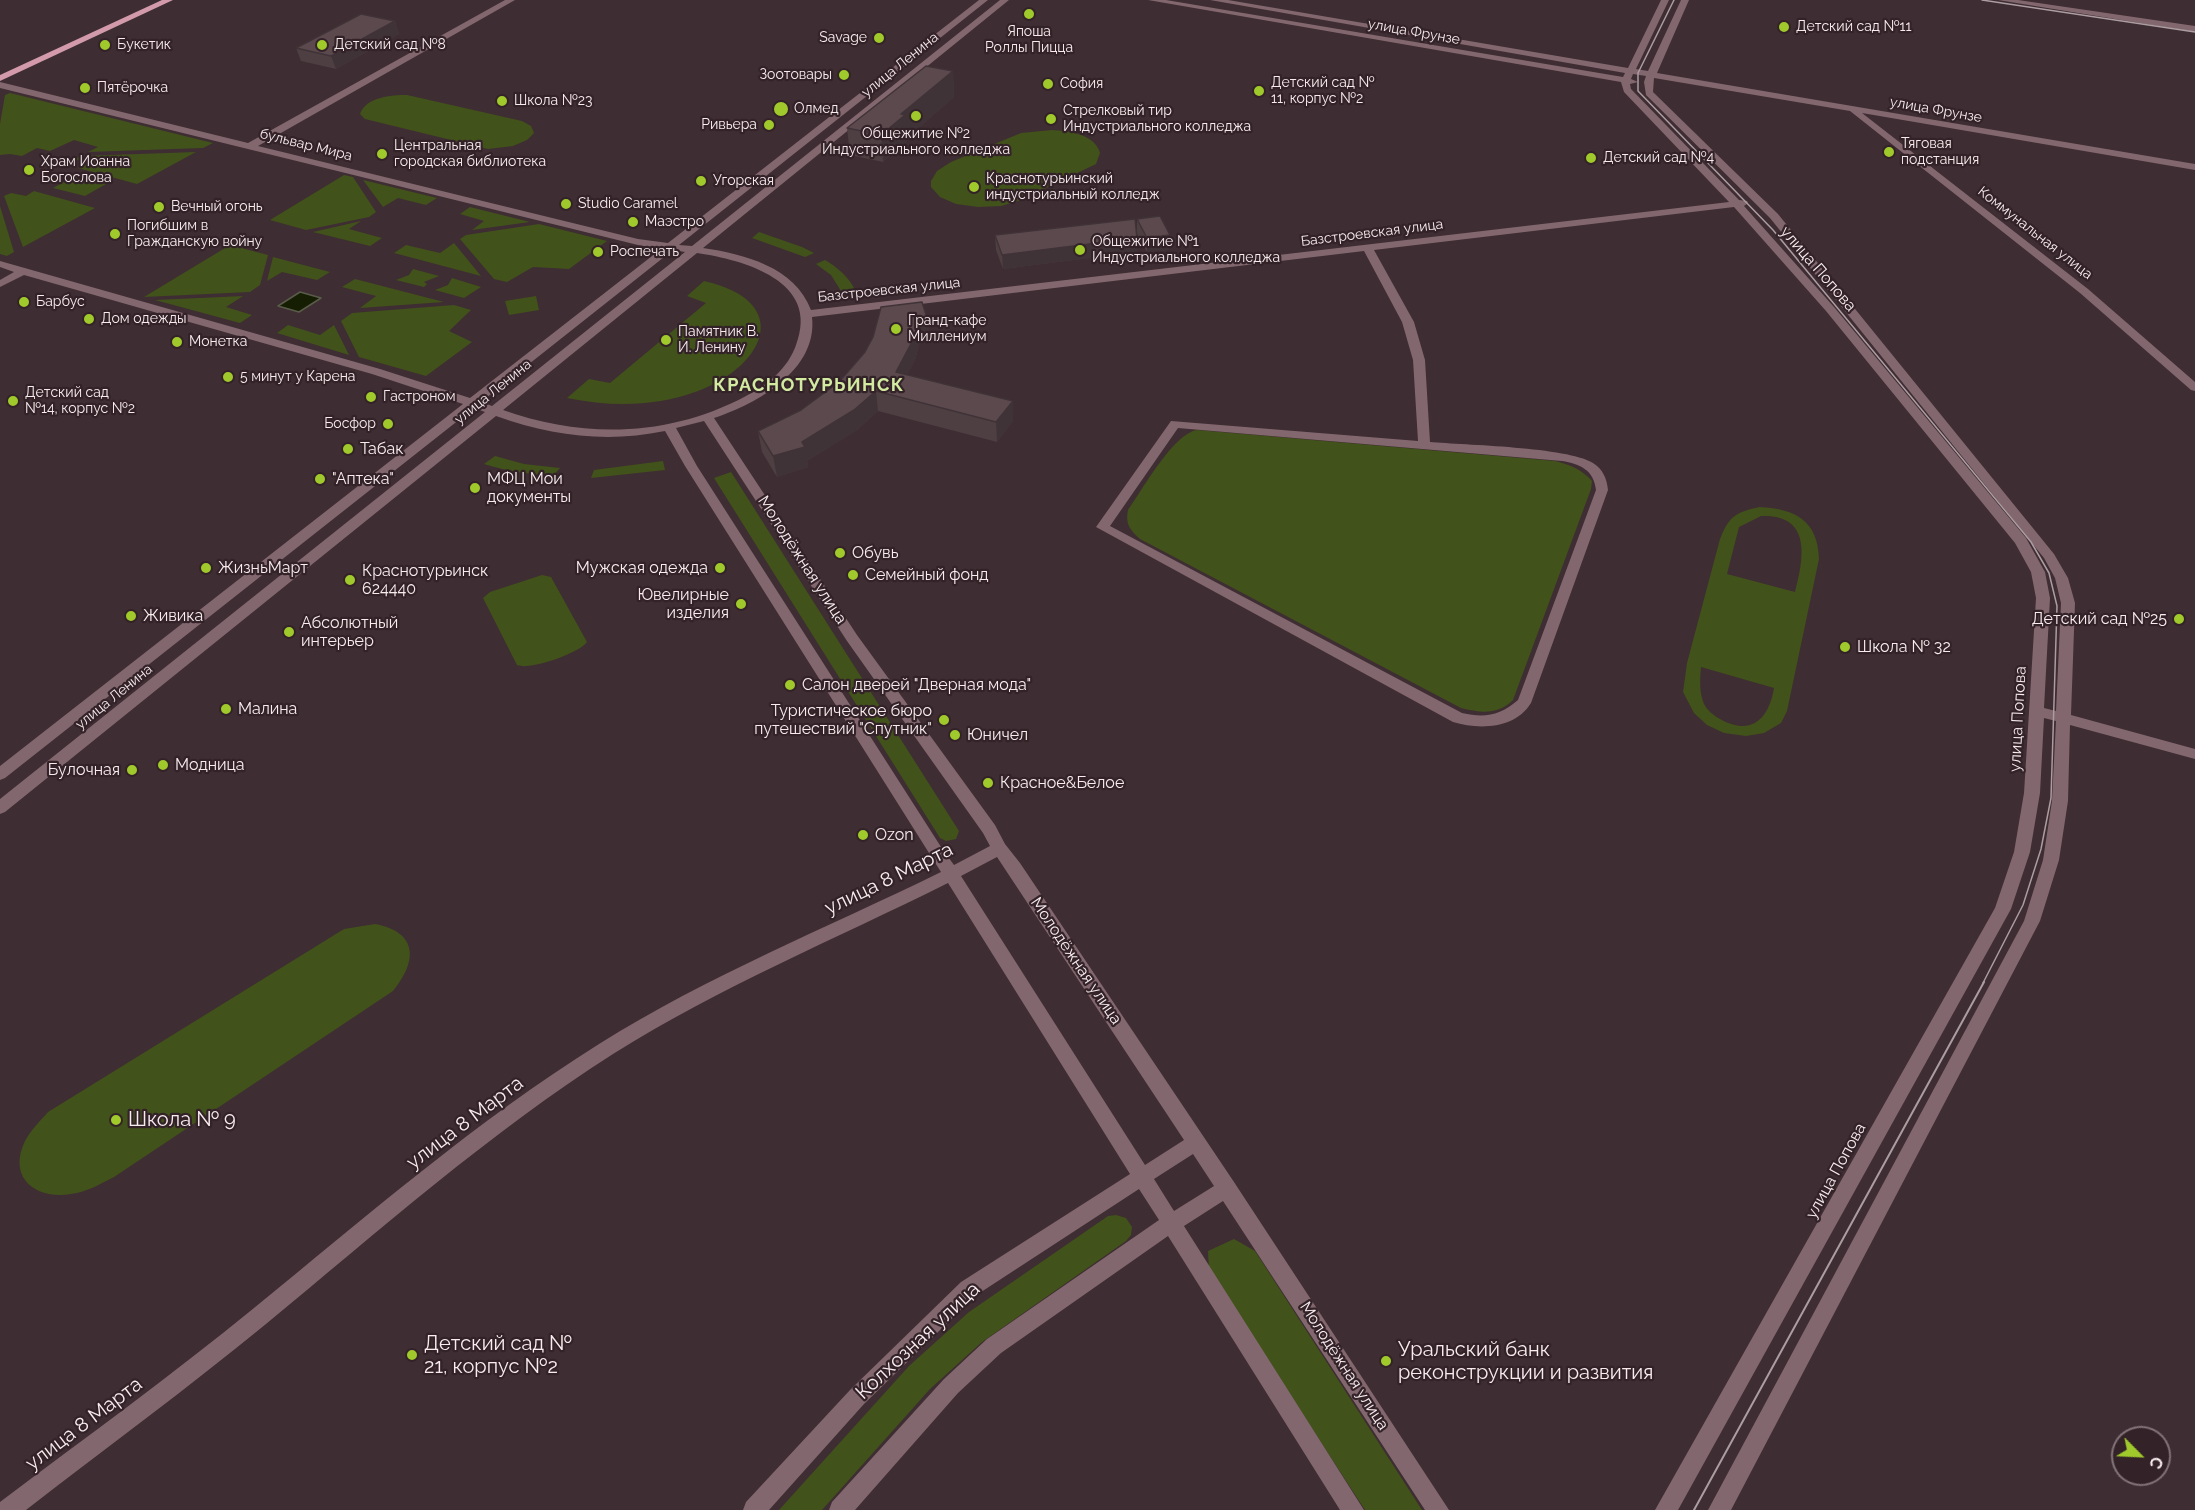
<!DOCTYPE html>
<meta charset="utf-8">
<style>
body{margin:0}
#map{position:relative;width:2195px;height:1510px;overflow:hidden;background:#3e2d32;font-family:Raleway,sans-serif}
canvas{display:block}
.north{position:absolute;left:2111px;top:1426px;width:60px;height:60px;box-sizing:border-box;background:#332328;border:2px solid #827378;border-radius:50%;rotate:114deg;font-size:16px;font-weight:700;line-height:24px;text-align:center;color:#f8ecef}
.north::after{content:'';display:block;margin:auto;width:21px;height:27px;background:#a0c92b;clip-path:polygon(50% 0,100% 100%,50% 72%,0 100%)}
</style>
<div id="map">
<canvas width="2195" height="1510"></canvas>
<div class="north">С</div>
</div>
<script>
const ctx = document.querySelector('canvas').getContext('2d');
ctx.lineJoin = 'round';
function fillPath(path, color) { ctx.fillStyle = color; ctx.fill(path, 'evenodd'); }
function strokePath(path, color, width, dash) { ctx.strokeStyle = color; ctx.lineWidth = width; ctx.lineCap = dash ? 'butt' : 'round'; ctx.setLineDash(dash || []); ctx.stroke(path); }
function write(font, color, halo, rows, align = 'center') {
  ctx.font = font + ' Raleway,sans-serif'; ctx.lineWidth = 4.5; ctx.setLineDash([]); ctx.textBaseline = 'middle'; ctx.strokeStyle = halo; ctx.fillStyle = color; for (const [text, x, y, turn = 0] of rows) {
    ctx.save(); ctx.translate(x, y); ctx.rotate((+turn || 0) * Math.PI / 180); ctx.textAlign = isNaN(turn) ? turn : align; if (halo) ctx.strokeText(text, 0, 0); ctx.fillText(text, 0, 0); ctx.restore();
  }
}
const green = new Path2D(`
 M10,93L213,143L203,148L88,152L98,147L74,140L50,151L37,148L22,156L10,154L0,155V124L5,95Z
 M407,95L522,121L531,126L534,133L527,140L513,146L488,149L365,119L360,114C366,97 391,95 407,95Z
 M1052,130C1069,131 1095,134 1100,153L1096,164L1021,200L1001,206L978,207L956,204L940,197L931,187V181L937,171L951,162L1021,133Z
 M196,152L137,184L78,168L87,163L74,159L81,156Z
 M344,175L353,177L376,212L369,217L306,230L270,220Z
 M75,176L106,184L85,196L53,188Z
 M363,180L437,198L426,205L398,198L383,207Z
 M34,191L95,208L23,247L4,196L11,193L26,196Z
 M0,206L14,252L7,256L0,254Z
 M470,207L530,222L472,230L484,221L460,214Z
 M361,221L349,229L382,238L370,246L313,232Z
 M539,224L607,241L569,269L533,267L507,282L494,279L460,239L466,235Z
 M759,232L802,247L814,253L805,257L752,238Z
 M454,243L481,276L394,253L406,245L440,253Z
 M230,245L268,255L260,285L250,292L144,297Z
 M273,257L330,272L317,280L282,272L267,281Z
 M825,260C837,267 849,277 855,290L841,291L831,275L816,264Z
 M413,269L439,276L424,282L427,284L424,287L396,280L409,275Z
 M452,278L481,287L464,298L435,290L448,285Z
 M355,279L444,302L360,308L376,296L342,287Z
 M704,281C793,301 767,365 698,391C654,407 612,407 567,398L589,379L610,383L706,303L687,296Z
 M243,296L226,307L252,315L240,323L155,300Z
 M536,296L539,310L509,315L505,301Z
 M454,305L471,310L449,331L472,342L426,376L359,357L341,321L352,313Z
 M288,325L320,335L334,325L349,355L277,333Z
 M1197,430L1555,461C1571,465 1581,469 1592,481L1591,489L1513,700C1498,715 1481,713 1461,708L1140,539C1130,530 1125,524 1128,510C1143,489 1173,434 1197,430Z
 M495,456L524,464L560,468L554,475C529,475 507,471 484,464Z
 M663,461L665,470L591,478L594,470Z
 M731,472L959,831L956,839L946,841L940,838L714,478Z
 M1760,507C1796,509 1818,521 1819,559L1787,711L1781,723L1764,733L1746,736L1724,733L1707,725L1694,713L1683,692L1687,663L1720,539C1729,516 1736,512 1760,507ZM1761,516C1812,514 1804,558 1795,592L1727,574L1739,527ZM1701,667L1774,688C1769,718 1752,737 1720,719C1713,715 1708,711 1704,704C1699,692 1700,679 1701,667Z
 M542,575L551,577L587,642C580,653 528,671 517,665L483,598L490,592Z
 M375,924C418,932 418,961 393,991L114,1177C100,1184 87,1192 71,1194C36,1200 7,1178 25,1141C31,1130 40,1121 48,1112L344,929Z
 M1116,1215L1126,1218L1132,1227L1131,1235L1126,1241L982,1342L930,1389L822,1510H779L909,1366L969,1312L1108,1216Z
 M1234,1239L1255,1251L1422,1510H1365L1209,1270L1208,1251Z`);
const water = new Path2D(`
 M300,292L321,298L299,312L278,306Z`);
const minor = new Path2D(`
 M505,0H515L258,146L638,239L668,243L979,0H988L679,245L692,246L1000,0H1009L703,248C744,254 795,267 811,310L1729,202L1624,92L1621,82L1148,0H1166L1623,77L1625,73L1210,0H1228L1628,68L1661,0H1669L1636,69L1648,71L1681,0H1689L1657,73L2195,164V170L1862,113L2088,289L2195,382V391L2191,390L2080,293L1850,111L1654,78L1653,92L1778,214L2054,554L2068,578L2075,603L2071,715L2195,749V759L2070,725L2068,801L2059,860L2040,921L1731,1510H1708L2024,921L2043,860L2052,801L2056,721L2044,718L2040,793L2030,852L2011,909L1678,1510H1655L1995,908L2014,852L2024,793L2036,598L2031,572L2015,543L1826,311L1734,207L1374,250L1414,322L1425,360L1430,442C1464,445 1568,447 1593,463C1603,469 1607,479 1608,490L1531,703C1515,729 1479,730 1453,722L1096,527L1171,421L1418,441L1413,360L1402,322L1364,251L812,317C818,370 757,404 714,418L857,635L995,825L1005,844L1020,863L1234,1182L1449,1510H1425L1223,1201L1184,1226L1364,1510H1340L1168,1236L1001,1353L958,1393L855,1510H829L832,1502L944,1379L987,1339L1159,1220L1139,1189L975,1296L864,1404L769,1510H743L746,1502L850,1390L961,1282L1130,1174L948,883C836,939 719,987 613,1054C489,1133 379,1231 266,1324C188,1388 106,1448 26,1510H0V1502C85,1438 172,1375 254,1308C367,1216 476,1121 599,1044C707,976 827,928 941,872L685,466L665,431C607,443 552,436 496,416L5,812L0,814V799L485,412L474,408L5,778L0,780V766L463,404L372,374L24,275L0,287V280L14,272L0,267V261L380,369L470,398L661,249L638,245L0,88V82L248,143ZM1633,74L1646,76L1644,82L1646,95L1770,218L2044,558L2055,578L2061,603L2056,711L2044,708L2050,598L2045,572L2026,538L1834,307L1744,206L1748,203L1747,201L1739,200L1631,89L1630,84L1638,82L1631,79ZM673,250L685,252L492,406L481,402ZM697,253C744,260 821,281 796,345C788,368 768,385 746,396C669,437 584,439 503,410ZM704,421L847,641L983,833L990,846L954,865L943,850L697,466L676,428ZM1178,428L1562,461C1580,464 1594,470 1596,490L1518,700C1500,716 1484,718 1462,713L1110,526ZM997,857L1184,1140L1145,1165L961,876ZM1193,1154L1214,1186L1174,1211L1154,1179Z
 M1998,0H2018L2195,26V32Z`);
const major = new Path2D(`
 M162,0H173L0,81V75Z`);
const tramFar1 = new Path2D(`
 M1674,0L1638,73V91L1773,230L2031,542L2049,573L2057,606L2051,798L2041,849L2023,905L1983,983
 M1982,0L2195,32`);
const tram = new Path2D(`
 M1694,1510L1984,982`);
const wall = new Path2D(`
 M395,21L399,34L336,69L301,61L296,48Z
 M953,71L954,97L907,138V141L883,162L850,155L847,128Z
 M1137,219L1169,250L1147,252L1137,234V252L1003,269L996,250L995,235L1137,232Z
 M873,337L930,341L920,342L915,360L907,375L1013,421L997,442L878,411L857,430L807,461L808,467L777,477L762,452L758,431L801,410L839,382L865,352Z`);
const shadedWall = new Path2D(`
 M395,21L399,34L336,69L331,56Z
 M953,71L954,97L907,138V141L883,162L881,135L901,114Z
 M1170,235L1169,250L1147,252V238Z
 M1137,238V252L1003,269L1002,255Z
 M928,321L930,341L920,342L915,360L899,392L896,372L919,323Z
 M876,391L878,411L857,430L807,461L808,467L777,477L773,456L802,442Z
 M1013,401V421L997,442L996,422Z`);
const building = new Path2D(`
 M361,14L395,21L331,56L296,48Z
 M926,66L953,71L901,114L905,115L881,135L847,128Z
 M1160,216L1170,235L1147,238L1137,219Z
 M1135,219L1137,238L1002,255L995,235Z
 M922,302L928,321L919,323L913,340L896,372L1013,401L996,422L876,391L854,410L802,442L805,447L773,456L758,431L801,410L839,382L865,352L873,337L881,307Z`);
const markers = [
 [1029,14,6,"#a0c92b"],
 [1784,27,6,"#a0c92b"],
 [879,38,6,"#a0c92b"],
 [105,45,6,"#a0c92b"],
 [322,45,6,"#a0c92b"],
 [844,75,6,"#a0c92b"],
 [1048,84,6,"#a0c92b"],
 [85,88,6,"#a0c92b"],
 [1259,91,6,"#a0c92b"],
 [502,101,6,"#a0c92b"],
 [781,109,8,"#a0c92b"],
 [916,116,6,"#a0c92b"],
 [1051,119,6,"#a0c92b"],
 [769,125,6,"#a0c92b"],
 [1889,152,6,"#a0c92b"],
 [382,154,6,"#a0c92b"],
 [1591,158,6,"#a0c92b"],
 [29,170,6,"#a0c92b"],
 [701,181,6,"#a0c92b"],
 [974,187,6,"#a0c92b"],
 [566,204,6,"#a0c92b"],
 [159,207,6,"#a0c92b"],
 [633,222,6,"#a0c92b"],
 [115,234,6,"#a0c92b"],
 [1080,250,6,"#a0c92b"],
 [598,252,6,"#a0c92b"],
 [24,302,6,"#a0c92b"],
 [89,319,6,"#a0c92b"],
 [896,329,6,"#a0c92b"],
 [666,340,6,"#a0c92b"],
 [177,342,6,"#a0c92b"],
 [228,377,6,"#a0c92b"],
 [371,397,6,"#a0c92b"],
 [13,401,6,"#a0c92b"],
 [388,424,6,"#a0c92b"],
 [348,449,6,"#a0c92b"],
 [320,479,6,"#a0c92b"],
 [475,488,6,"#a0c92b"],
 [840,553,6,"#a0c92b"],
 [206,568,6,"#a0c92b"],
 [720,568,6,"#a0c92b"],
 [853,575,6,"#a0c92b"],
 [350,580,6,"#a0c92b"],
 [741,604,6,"#a0c92b"],
 [131,616,6,"#a0c92b"],
 [2179,619,6,"#a0c92b"],
 [289,632,6,"#a0c92b"],
 [1845,647,6,"#a0c92b"],
 [790,685,6,"#a0c92b"],
 [226,709,6,"#a0c92b"],
 [944,720,6,"#a0c92b"],
 [955,735,6,"#a0c92b"],
 [163,765,6,"#a0c92b"],
 [132,770,6,"#a0c92b"],
 [988,783,6,"#a0c92b"],
 [863,835,6,"#a0c92b"],
 [116,1120,6,"#a0c92b"],
 [412,1355,6,"#a0c92b"],
 [1386,1361,6,"#a0c92b"]
];
const farPoinames = [
 ["Детский сад №11",1796,27],
 ["Япоша",1029,32,"center"],
 ["Роллы Пицца",1029,48,"center"],
 ["Savage",867,38,"right"],
 ["Букетик",117,45],
 ["Детский сад №8",334,45],
 ["Зоотовары",832,75,"right"],
 ["Детский сад №",1271,83],
 ["11, корпус №2",1271,99],
 ["София",1060,84],
 ["Пятёрочка",97,88],
 ["Школа №23",514,101],
 ["Олмед",794,109],
 ["Стрелковый тир",1063,111],
 ["Индустриального колледжа",1063,127],
 ["Ривьера",757,125,"right"],
 ["Общежитие №2",916,134,"center"],
 ["Индустриального колледжа",916,150,"center"],
 ["Тяговая",1901,144],
 ["подстанция",1901,160],
 ["Центральная",394,146],
 ["городская библиотека",394,162],
 ["Детский сад №4",1603,158],
 ["Храм Иоанна",41,162],
 ["Богослова",41,178],
 ["Краснотурьинский",986,179],
 ["индустриальный колледж",986,195],
 ["Угорская",713,181],
 ["Studio Caramel",578,204],
 ["Вечный огонь",171,207],
 ["Маэстро",645,222],
 ["Погибшим в",127,226],
 ["Гражданскую войну",127,242],
 ["Общежитие №1",1092,242],
 ["Индустриального колледжа",1092,258],
 ["Роспечать",610,252],
 ["Барбус",36,302],
 ["Дом одежды",101,319],
 ["Гранд-кафе",908,321],
 ["Миллениум",908,337],
 ["Памятник В.",678,332],
 ["И. Ленину",678,348],
 ["Монетка",189,342],
 ["5 минут у Карена",240,377],
 ["Детский сад",25,393],
 ["№14, корпус №2",25,409],
 ["Гастроном",383,397],
 ["Босфор",376,424,"right"]
];
const farStreetnames = [
 ["улица Фрунзе",1414,32,10],
 ["улица Ленина",900,65,-39],
 ["улица Фрунзе",1936,110,10],
 ["бульвар Мира",306,145,14],
 ["Базстроевская улица",1372,233,-7],
 ["Коммунальная улица",2035,233,38],
 ["Базстроевская улица",889,290,-6],
 ["улица Ленина",493,392,-39],
 ["улица Ленина",114,697,-39]
];
const streetNames = [
 ["улица Попова",1818,269,49],
 ["Молодёжная улица",802,560,57],
 ["улица Попова",2018,719,-87],
 ["Молодёжная улица",1076,961,56],
 ["улица Попова",1836,1171,-61],
 ["Молодёжная улица",1344,1366,57]
];
const poiNames = [
 ["Табак",360,449],
 ["\"Аптека\"",332,479],
 ["МФЦ Мои",487,479],
 ["документы",487,497],
 ["Обувь",852,553],
 ["ЖизньМарт",218,568],
 ["Мужская одежда",708,568,"right"],
 ["Краснотурьинск",362,571],
 ["624440",362,589],
 ["Семейный фонд",865,575],
 ["Ювелирные",729,595,"right"],
 ["изделия",729,613,"right"],
 ["Живика",143,616],
 ["Детский сад №25",2167,619,"right"],
 ["Абсолютный",301,623],
 ["интерьер",301,641],
 ["Школа № 32",1857,647],
 ["Салон дверей \"Дверная мода\"",802,685],
 ["Малина",238,709],
 ["Туристическое бюро",932,711,"right"],
 ["путешествий \"Спутник\"",932,729,"right"],
 ["Юничел",967,735],
 ["Модница",175,765],
 ["Булочная",120,770,"right"],
 ["Красное&Белое",1000,783],
 ["Ozon",875,835]
];
const farDistrictnames = [
 ["КРАСНОТУРЬИНСК",809,386]
];
const nearStreetnames = [
 ["улица 8 Марта",889,879,-26],
 ["улица 8 Марта",465,1123,-37],
 ["Колхозная улица",918,1341,-43],
 ["улица 8 Марта",84,1424,-37]
];
const nearPoinames = [
 ["Школа № 9",128,1120],
 ["Детский сад №",424,1344],
 ["21, корпус №2",424,1367],
 ["Уральский банк",1398,1350],
 ["реконструкции и развития",1398,1373]
];
fillPath(green, '#42521b');
fillPath(water, '#151e02');
strokePath(water, '#595c49', 1.5);
fillPath(minor, '#83676f');
fillPath(major, '#d29aab');
strokePath(tramFar1, '#ab9da1', 1.5);
strokePath(tram, '#ab9da1', 2);
fillPath(wall, '#4e3f43');
fillPath(shadedWall, '#403337');
fillPath(building, '#5b494e');
strokePath(building, '#403337', 1.5);
for (const [x, y, r, color] of markers) { const dot = new Path2D(); dot.arc(x, y, r, 0, 2 * Math.PI); ctx.fillStyle = color; ctx.fill(dot); strokePath(dot, '#332328', 2); }
write('14px', '#f8ecef', '#332328', farPoinames, 'left');
write('14px', '#f8ecef', '#332328', farStreetnames);
write('16px', '#f8ecef', '#332328', streetNames);
write('16px', '#f8ecef', '#332328', poiNames, 'left');
ctx.letterSpacing = '1.5px';
write('bold 18px', '#d2eba1', '#332328', farDistrictnames);
ctx.letterSpacing = '0px';
write('20px', '#f8ecef', '#332328', nearStreetnames);
write('20px', '#f8ecef', '#332328', nearPoinames, 'left');
</script>
